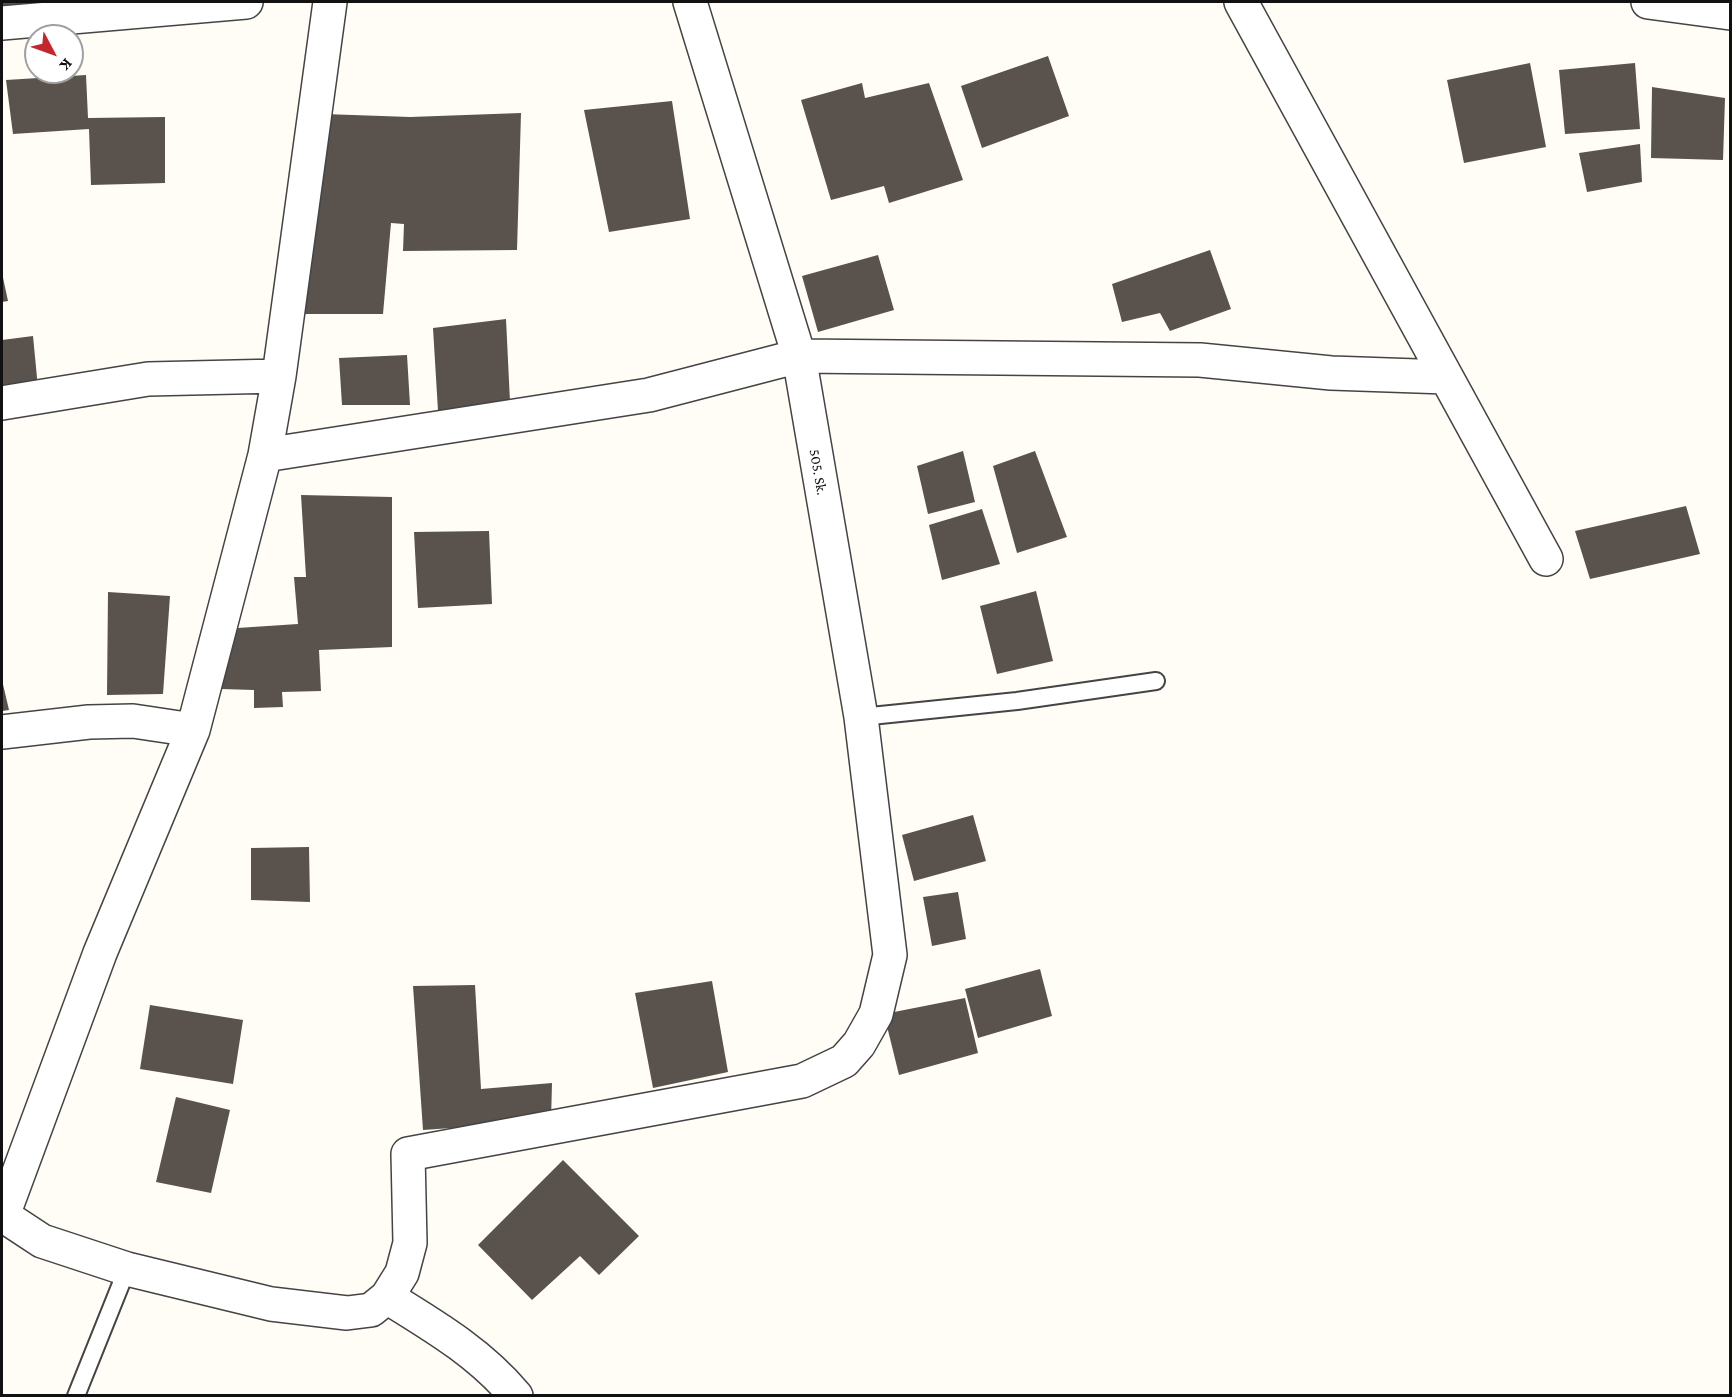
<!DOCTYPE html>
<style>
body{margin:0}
#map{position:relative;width:1732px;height:1397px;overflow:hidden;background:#fffdf5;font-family:"Crimson Pro",serif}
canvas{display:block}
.frame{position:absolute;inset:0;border:3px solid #111;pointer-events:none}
.north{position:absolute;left:24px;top:24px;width:60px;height:60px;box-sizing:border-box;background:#fff;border:2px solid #a0a0a0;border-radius:50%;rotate:131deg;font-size:16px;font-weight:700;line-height:24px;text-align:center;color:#111}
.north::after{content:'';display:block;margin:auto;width:21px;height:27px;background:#c4262e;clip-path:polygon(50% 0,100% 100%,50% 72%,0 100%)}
</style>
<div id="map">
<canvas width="1732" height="1397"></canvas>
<div class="frame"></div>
<div class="north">K</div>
</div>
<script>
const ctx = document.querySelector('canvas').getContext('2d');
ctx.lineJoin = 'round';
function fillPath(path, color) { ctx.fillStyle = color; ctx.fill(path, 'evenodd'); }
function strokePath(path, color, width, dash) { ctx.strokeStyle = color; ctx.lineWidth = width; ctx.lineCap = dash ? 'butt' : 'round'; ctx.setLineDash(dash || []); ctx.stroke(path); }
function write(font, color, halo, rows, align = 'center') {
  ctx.font = font + ' "Crimson Pro",serif'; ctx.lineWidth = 6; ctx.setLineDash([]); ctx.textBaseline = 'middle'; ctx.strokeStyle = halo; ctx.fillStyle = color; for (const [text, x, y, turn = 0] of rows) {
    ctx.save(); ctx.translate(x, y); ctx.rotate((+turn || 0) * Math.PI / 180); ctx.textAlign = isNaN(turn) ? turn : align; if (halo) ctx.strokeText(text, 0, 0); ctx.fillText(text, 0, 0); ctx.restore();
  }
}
const building = new Path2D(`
 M2,2H39V8H2Z
 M1048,56L1069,116L982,148L961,86Z
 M1530,63L1546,147L1464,163L1447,80Z
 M1635,63L1640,129L1565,134L1559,70Z
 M86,75L88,118L165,117V183L91,185L89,129L13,134L6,80Z
 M862,83L865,98L929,83L963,180L889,203L884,186L831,200L801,100Z
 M1652,87L1725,98L1723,160L1651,158Z
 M672,101L690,219L609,232L584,110Z
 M521,113L517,250L403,251L404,224L391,223L383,314H292L324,114L410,117Z
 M1640,144L1642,182L1587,192L1579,153Z
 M1210,250L1231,309L1170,331L1160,313L1122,322L1112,284Z
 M878,255L894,310L818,332L802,276Z
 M2,273L8,301L2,302Z
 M506,319L510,402L438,411L433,328Z
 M33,336L38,388L2,394V340Z
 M407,355L410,405H342L339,358Z
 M963,451L975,502L928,514L917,466Z
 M1035,451L1067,537L1017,553L993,466Z
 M301,495L392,497V647L319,650L321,691L282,692L283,707L254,708V690L221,689L222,629L298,624L294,577H306Z
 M1686,506L1700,554L1590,579L1575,531Z
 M982,509L1000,564L942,580L929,525Z
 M489,531L492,604L418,608L414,532Z
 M1036,591L1053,661L997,674L980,606Z
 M108,592L170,596L163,694L107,695Z
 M2,680L9,710L2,711Z
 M973,815L986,861L914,881L902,835Z
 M309,847L310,902L251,900V848Z
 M958,892L966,939L932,946L923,897Z
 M1040,969L1052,1016L978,1038L965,989Z
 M712,981L728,1072L653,1088L635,993Z
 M475,985L481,1089L552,1083L551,1121L423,1130L413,986Z
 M965,998L978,1053L899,1075L884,1014Z
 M150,1005L243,1020L233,1084L140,1069Z
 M176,1097L230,1110L211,1193L156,1182Z
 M563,1160L639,1236L599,1275L580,1256L532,1300L478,1245Z`);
const service = new Path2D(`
 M861,717L1017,701L1156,681
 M76,1396L127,1269`);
const minor = new Path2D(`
 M1241,2L1546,559
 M2,403L148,379L279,376
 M265,455L649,395L799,356L1200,360L1331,373L1446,377
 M2,732L89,722L133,721L193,730
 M4,1216L42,1241L127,1269L271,1304L347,1313L371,1310L387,1297L402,1273L410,1243L408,1154L802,1081L844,1061L859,1044L876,1014L890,955L861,717L799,356L690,2
 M2,1218L100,953L193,730L265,455L279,376L330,2
 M387,1297C434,1326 480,1353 516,1396`);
const tertiary = new Path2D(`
 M1648,2L1730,13
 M2,23L246,2`);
const streetNames = [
 ["505. Sk.",818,472,80]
];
fillPath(building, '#5a524d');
strokePath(service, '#444', 20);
strokePath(minor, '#444', 36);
strokePath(tertiary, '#444', 36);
strokePath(service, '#fff', 16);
strokePath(minor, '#fff', 33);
strokePath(tertiary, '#fff', 33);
write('15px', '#111', '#fff', streetNames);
</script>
